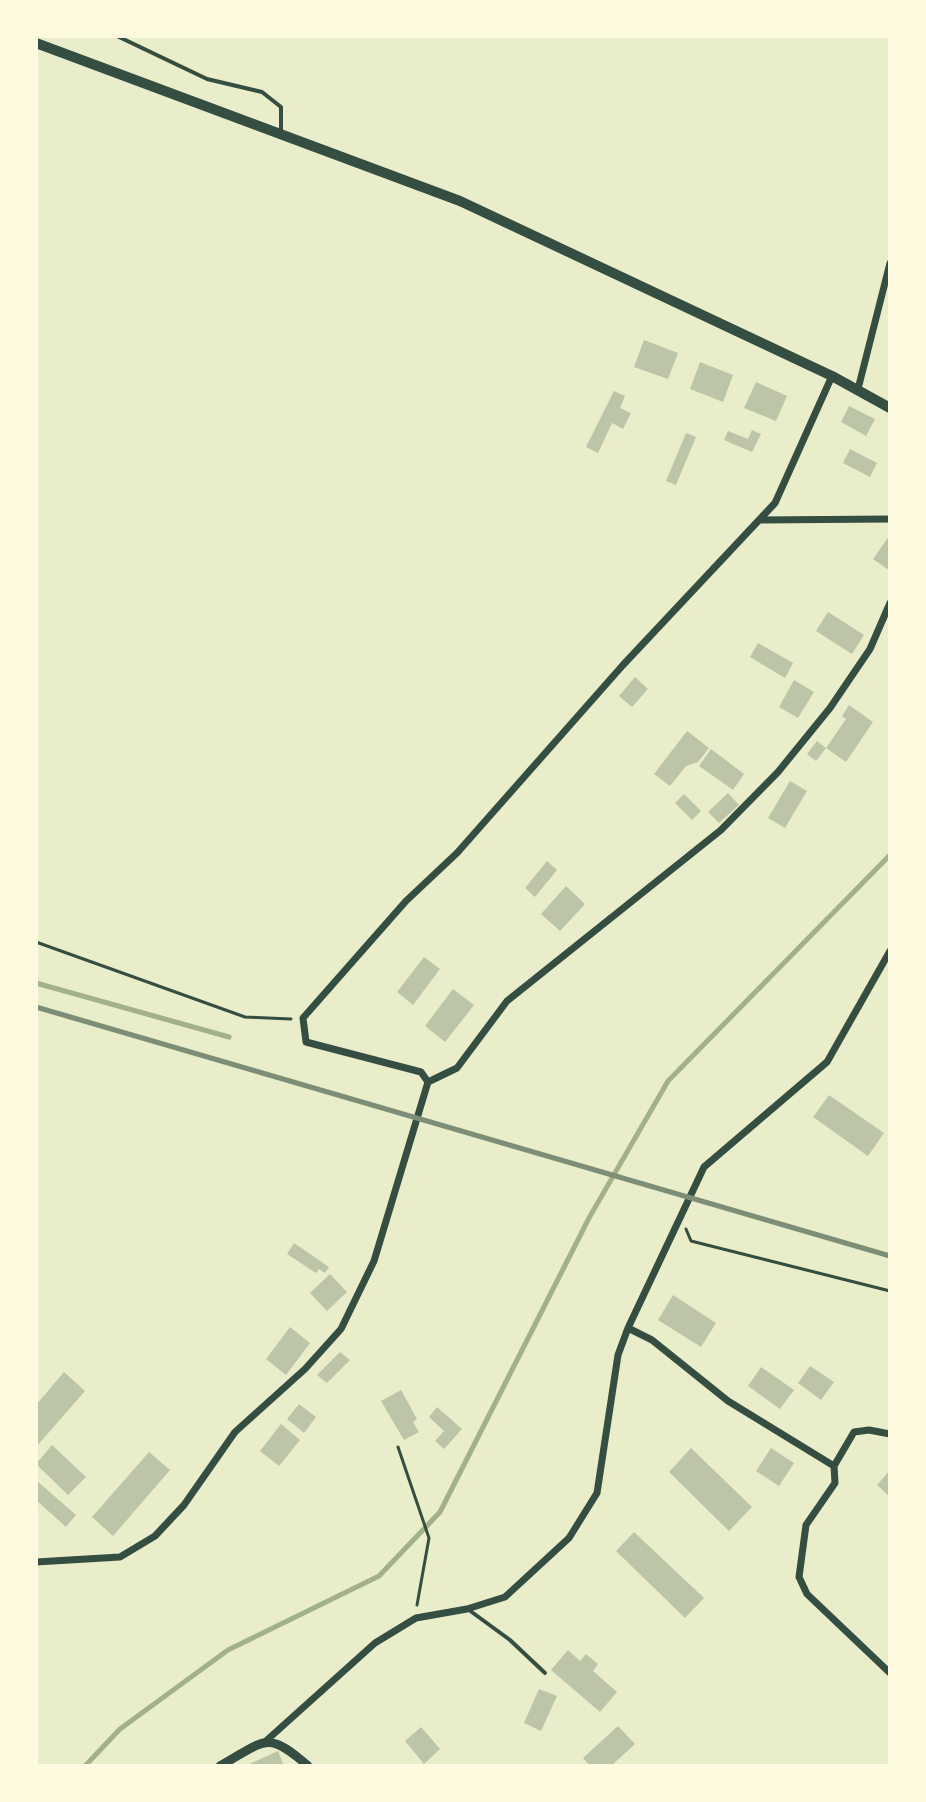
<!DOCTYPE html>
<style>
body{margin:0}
#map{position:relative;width:926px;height:1802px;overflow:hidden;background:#e9edc9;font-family:"Space Grotesk",sans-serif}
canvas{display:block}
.frame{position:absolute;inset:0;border:38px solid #fefae0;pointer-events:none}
</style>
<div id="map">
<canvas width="926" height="1802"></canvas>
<div class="frame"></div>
</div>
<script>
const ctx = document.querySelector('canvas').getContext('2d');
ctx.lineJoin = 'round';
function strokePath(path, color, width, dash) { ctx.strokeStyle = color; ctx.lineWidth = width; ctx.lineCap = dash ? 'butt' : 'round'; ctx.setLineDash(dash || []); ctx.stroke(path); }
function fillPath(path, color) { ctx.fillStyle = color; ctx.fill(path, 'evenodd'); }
const stream = new Path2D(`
 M36,983L229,1037
 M85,1766L120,1729L228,1650L379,1576L440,1512L589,1218L668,1081L890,855`);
const building = new Path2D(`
 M644,340L678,353L668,379L634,367Z
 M700,362L733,375L723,402L690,389Z
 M756,382L787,396L776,421L744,408Z
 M614,391L625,396L620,408L631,413L623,429L612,423L598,453L586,447Z
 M849,406L875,419L866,436L841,422Z
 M752,430L761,434L752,452L724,440L728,431L748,439Z
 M686,433L696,437L676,485L666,481Z
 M850,449L877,463L870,477L843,463Z
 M890,535V571L873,559Z
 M828,612L864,635L852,654L816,631Z
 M758,643L793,663L785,678L750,657Z
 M635,677L648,689L632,707L619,696Z
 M794,680L814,692L798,718L779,707Z
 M849,705L873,722L846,762L826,748L846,719L842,716Z
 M687,731L709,748L698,762L686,766L670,786L654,774Z
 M817,741L826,748L816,761L807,754Z
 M711,749L744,774L733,790L699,766Z
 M790,781L807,791L785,828L768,818Z
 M728,793L739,805L719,823L708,812Z
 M684,794L701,811L692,820L675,803Z
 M547,861L557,870L535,897L525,888Z
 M566,886L585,904L560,931L541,914Z
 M424,957L440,969L413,1005L397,992Z
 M453,989L474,1005L445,1042L425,1026Z
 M829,1095L884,1133L868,1156L813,1117Z
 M294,1243L329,1267L325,1273L319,1269L316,1273L287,1254Z
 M330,1274L347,1292L327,1311L310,1293Z
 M673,1295L716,1323L701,1347L658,1320Z
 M290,1327L310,1343L286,1375L266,1359Z
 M340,1352L350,1360L327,1383L317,1375Z
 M810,1366L834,1382L821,1400L798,1383Z
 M761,1367L794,1390L780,1409L748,1386Z
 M64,1372L85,1391L36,1447V1405Z
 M401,1390L417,1419L413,1422L419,1432L404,1440L381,1401Z
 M299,1404L316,1417L304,1433L287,1419Z
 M437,1407L462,1429L444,1449L435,1441L444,1431L429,1417Z
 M281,1424L300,1440L279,1466L260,1451Z
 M52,1445L86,1477L68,1495L36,1464Z
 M691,1448L752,1507L729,1531L669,1472Z
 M771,1448L794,1463L779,1486L756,1471Z
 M149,1452L170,1470L113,1536L92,1517Z
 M890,1470V1497L877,1485Z
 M36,1480L76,1515L66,1527L36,1500Z
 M634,1532L704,1598L685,1618L616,1551Z
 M568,1650L580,1661L586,1654L598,1664L593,1671L617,1692L600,1712L551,1670Z
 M539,1689L557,1696L541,1731L524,1723Z
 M618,1726L635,1744L611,1766H590L583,1758Z
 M421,1727L440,1749L424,1764L405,1741Z
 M278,1751L284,1766H245Z`);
const path = new Path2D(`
 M36,942L245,1017L291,1019
 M686,1229L691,1241L890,1291
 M398,1447L429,1538L417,1605`);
const service = new Path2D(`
 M117,36L207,79L262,92L281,107V131
 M469,1610L510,1640L545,1673`);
const minor = new Path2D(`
 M858,389L890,263
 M760,520L890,519
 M428,1082L421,1072L306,1042L303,1018L406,901L457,853L623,665L775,503L832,376
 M628,1328L652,1340L728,1401L834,1466
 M890,1434L869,1430L854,1432L834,1466L835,1483L806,1525L799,1577L807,1594L890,1673
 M36,1562L120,1557L155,1536L184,1505L235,1432L305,1369L341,1329L374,1261L428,1082L457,1068L507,1001L721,830L778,772L830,708L870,649L890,603
 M267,1740L375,1643L416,1618L467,1609L505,1597L569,1538L597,1493L618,1355L628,1328L704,1167L827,1062L890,951`);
const tertiary = new Path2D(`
 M220,1766C265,1741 266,1729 308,1766`);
const secondary = new Path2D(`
 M36,43L460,201L832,376L890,408`);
const rail = new Path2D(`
 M36,1007L890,1256`);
strokePath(stream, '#a3b18a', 5);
fillPath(building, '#bcc5a7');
strokePath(path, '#344e41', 3);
strokePath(service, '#344e41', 4);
strokePath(minor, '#344e41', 7);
strokePath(tertiary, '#344e41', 9);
strokePath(secondary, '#344e41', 10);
strokePath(rail, '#7c8e77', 5);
</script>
